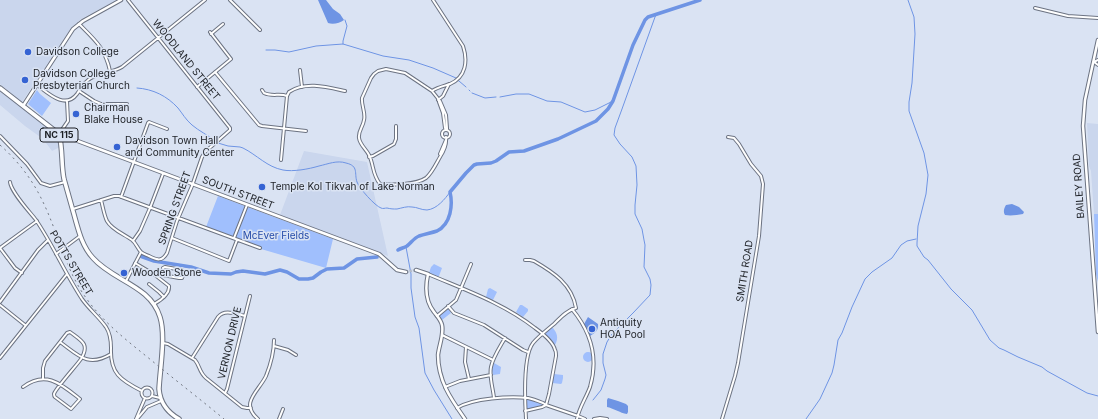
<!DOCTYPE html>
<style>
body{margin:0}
canvas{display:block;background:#dae3f3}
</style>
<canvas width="1098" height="419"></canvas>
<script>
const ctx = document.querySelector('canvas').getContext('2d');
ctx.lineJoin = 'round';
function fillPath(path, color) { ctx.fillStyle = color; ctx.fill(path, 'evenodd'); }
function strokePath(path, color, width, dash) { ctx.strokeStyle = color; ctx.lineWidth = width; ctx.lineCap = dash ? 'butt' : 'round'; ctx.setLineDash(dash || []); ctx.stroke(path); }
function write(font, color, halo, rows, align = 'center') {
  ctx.font = font + ' Inter,sans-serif'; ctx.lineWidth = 3; ctx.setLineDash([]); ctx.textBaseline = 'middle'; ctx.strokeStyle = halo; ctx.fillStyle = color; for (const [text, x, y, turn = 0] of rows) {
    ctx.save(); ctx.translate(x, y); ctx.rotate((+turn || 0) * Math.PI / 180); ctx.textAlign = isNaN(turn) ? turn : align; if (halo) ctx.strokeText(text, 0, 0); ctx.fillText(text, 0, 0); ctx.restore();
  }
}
const built = new Path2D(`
 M0,0H117L81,19L71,28L22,102L0,84Z
 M0,90L55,133L58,138L60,147L52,151L43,139L25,126L0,105Z
 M1087,123L1098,124V214H1094L1091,171L1089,166Z
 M304,151L367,162L388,256L280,215Z`);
const green = new Path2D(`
 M37,90L40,94L51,103L42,116L28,104Z
 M218,196L333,239L326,268L261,249V247L206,227Z
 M1094,214H1098V282L1096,274Z
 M434,264L442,268L439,276L438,277L429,273L431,267Z
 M490,288L497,292L493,300L486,297L488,289Z
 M520,305H522L528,309V311L523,317L516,312Z
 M447,308H448L451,313L442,320H441L438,315Z
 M551,328H553C557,333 559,338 555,345H554L545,334Z
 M583 357a5 5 0 1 1 10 0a5 5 0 1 1-10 0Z
 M494,363L501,367L500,374L493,375L492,370Z
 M554,374L563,375V378L562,383L561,384L552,383Z
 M528,399L541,403L542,404V406L527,409L526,401Z`);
const water = new Path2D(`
 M318,0H326L333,9L340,14L344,20C340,23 333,25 328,23Z
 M1012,204L1019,207L1024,212L1023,214C1017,215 1011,216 1005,215C1003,212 1004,208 1006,205Z
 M588,317L598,324C599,330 595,333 590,336L584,324Z
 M608,398L618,401L626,404L628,406V412L627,414C620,413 613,408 607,407V400Z`);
const stream = new Path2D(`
 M908,0L914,17L915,34L912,83L909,102V111L924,153L928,175L926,194L918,226L917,243V246L924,257L928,260L951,289L972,310L990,340L999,348L1004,350L1018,357L1042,367L1047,371L1087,393L1098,396
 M343,44V41L347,26L345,20
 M266,50H275L289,52L316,46L343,44L383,56L409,60L433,68L456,78
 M458,80V81
 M459,81L466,87
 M137,88C153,89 167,96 178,108C182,113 186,120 192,125C199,131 208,135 215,141
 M469,90L470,91
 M472,93L485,98L496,97
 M500,97L516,94H529L547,101L561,102L585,112L595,110L611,102
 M218,143L228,146L240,147L243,148C257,155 267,167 283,170C293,172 309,169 319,166C328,164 337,160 346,163C359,166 354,173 357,182C359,188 375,206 381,208C383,209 385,208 387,208C391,209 393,209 397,209C402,208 407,206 412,207C417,207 421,210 427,210C437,209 445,199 450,192
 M406,247L411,274V288L415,317L419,328L425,373L434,390L452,419
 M593,400L601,390L605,379L606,375L603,363V354L607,342L612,334L633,313L650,295L651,285L650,279L644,267L645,245L644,240L642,229L635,214V205L637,185L636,166L632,157L620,144L614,135L615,128L622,109L655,17L657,14
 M806,419L820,399L832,373L834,365L838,340L842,333L852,307L865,279L872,272L892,258L901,245L907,241L916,239`);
const river = new Path2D(`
 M398,250C401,248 404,248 407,246C411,243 414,238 419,236C425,234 431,233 437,231C451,224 453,205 450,192L466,173L474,165L477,164L491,163L496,161L509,152L524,151L558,139L596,121L608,109L613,101L633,45L645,20L648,17L700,0
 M140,256L154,261L191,267L209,273L231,274L236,272L243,271L265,274L280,270L287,272L299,279H308L313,278L321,272L327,269L344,268L357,259L377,257`);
const secondaryTunnel = new Path2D(`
 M406,272L416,270`);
const street = new Path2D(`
 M230,0L260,30
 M1035,8L1068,16L1098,18
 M79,24C95,40 105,48 110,71
 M211,34L223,24
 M1094,62L1098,65
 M1094,62L1098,60
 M300,70L302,87
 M215,72L259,125L262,126L306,131
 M37,85C48,93 65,110 77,94C81,88 84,82 91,78C100,72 112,73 122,67L205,0
 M197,87L231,59L210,32
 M262,90L264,93C272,97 280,93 287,96
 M79,91L94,101L101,104H127
 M432,91C438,87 444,86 450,84C466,77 468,61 463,46L433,0
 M438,100L443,96L449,84
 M439,101V102L443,113L445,128L446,129
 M442 134a4 4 0 1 1 8 0a4 4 0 1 1-8 0Z
 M59,134L68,121L67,101
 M0,136L27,164L41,183L50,186L65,182
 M446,137C447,145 444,151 440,157C436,164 432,173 426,178C416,185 392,185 380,184C372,174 374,165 369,155C366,149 360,145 359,138C358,131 363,127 364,120C366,113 361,105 362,98L371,78L374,74L378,71L386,69L405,73L432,91L440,101L446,115L447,128V130
 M441,155L440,154L446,140
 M369,157L373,156L394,144L396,139V126
 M281,160L287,96L289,92C305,81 327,87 345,91
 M10,182C11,192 29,211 36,220C53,245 65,273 82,299C89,309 99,317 106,327C110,333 111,340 111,348C110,373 120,380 142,391
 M121,197L148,123L149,122L167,129
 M101,200C103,207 104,215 107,221C112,230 124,234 132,240C136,243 137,248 141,252C143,254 147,255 149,256C157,260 162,262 167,253L177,221L192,186L202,157L205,152L230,130V128L128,0
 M73,209L114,196H119L260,248
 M172,238L229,261L237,240
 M234,238L247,205
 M133,241L140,231L150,208L163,174
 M0,248L37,221
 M0,248L15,268L22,273
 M56,254L80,236
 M525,260H530L534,261C553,272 572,284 576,308C567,310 560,318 554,324C547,330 539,336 533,343C523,356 525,402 526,419
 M135,263L155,275L169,286C170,294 161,300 154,304
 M165,267L182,270L184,272L182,278H179L163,275V268Z
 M428,274C465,290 503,303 535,328C542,333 553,341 555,350C556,351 556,356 556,356L549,394L546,405L542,407L525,411
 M126,281L141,252
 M149,284L159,292L164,297
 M0,302L38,250L48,240
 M0,305L25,325
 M448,306L454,313L484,325L523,350L528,352
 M572,309C591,332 599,357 590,387C586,398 579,408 577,419
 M437,316L456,300L471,264
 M442,335L493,360
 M60,342C78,355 88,368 111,354
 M163,343L168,344L195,360C200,366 199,372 206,378L242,407L247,408H251
 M274,346L288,350L296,355
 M466,347L465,362L469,379
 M0,358L67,274
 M192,358L218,317C225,309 235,314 245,316
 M23,387C46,370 61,384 80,399L71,409L55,397C54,396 54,395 54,394C55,389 77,365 81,359C90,344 82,341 70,332L67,333L45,361L43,368V379
 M445,387L460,381L491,375
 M141.5 393a5.5 5.5 0 1 1 11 0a5.5 5.5 0 1 1-11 0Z
 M225,393L227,389L250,296
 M152,396L160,398
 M494,398C493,388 489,377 491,367C493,357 500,347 505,338
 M457,408C473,398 510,396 528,398C533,399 538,401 543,403L546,405L578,416L585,419
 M136,419L145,398
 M137,419L147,407L161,401
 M258,419C239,403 259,391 266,376C270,366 274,351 274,340
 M279,419L283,409
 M594,419L600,418L607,419
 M722,419L735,376L738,363L759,236L763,184L761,176L751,164L739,144L734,138L728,137`);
const secondary = new Path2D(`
 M1098,40L1085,100L1083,126L1098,332
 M23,106L73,29L83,21L121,0
 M59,134L379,254L397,270L406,272
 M416,270L428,274C425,288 425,301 434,312C437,316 441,320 442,325C444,335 439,345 438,355C438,381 451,399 465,419`);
const primary = new Path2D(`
 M0,88L59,134C63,149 61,164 64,179C67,190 70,200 73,211C78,228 81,245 93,258C113,281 150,285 160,317C166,336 160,368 159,389C160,403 167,412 179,419`);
const rail = new Path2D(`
 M0,145C17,160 32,179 42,200C57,230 64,264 82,292C100,320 125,339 151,360C175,380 200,399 224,419`);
const markers = [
 [28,52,4,"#3563d3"],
 [25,80,4,"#3563d3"],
 [76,114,4,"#3563d3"],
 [117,147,4,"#3563d3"],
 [262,187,4,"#3563d3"],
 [124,273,4,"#3563d3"],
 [592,329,4,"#3563d3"]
];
const shields = [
 [59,135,38]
];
const shieldNames = [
 ["NC 115",59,135]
];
const poiNames = [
 ["Davidson College",36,52],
 ["Davidson College",33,74],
 ["Presbyterian Church",33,86],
 ["Chairman",84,108],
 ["Blake House",84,120],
 ["Davidson Town Hall",125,141],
 ["and Community Center",125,153],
 ["Temple Kol Tikvah of Lake Norman",270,187],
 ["Wooden Stone",132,273],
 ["Antiquity",600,323],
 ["HOA Pool",600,335]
];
const streetNames = [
 ["WOODLAND STREET",186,60,51],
 ["BAILEY ROAD",1079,186,-94],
 ["SOUTH STREET",238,193,21],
 ["SPRING STREET",175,208,-70],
 ["POTTS STREET",71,263,59],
 ["SMITH ROAD",745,271,-81],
 ["VERNON DRIVE",230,343,-77]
];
const parkNames = [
 ["McEver Fields",276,236]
];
fillPath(built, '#cad6ed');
fillPath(green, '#a0bffd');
fillPath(water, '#6e94e4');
strokePath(stream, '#6e94e4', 1);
strokePath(river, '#6e94e4', 3.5);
strokePath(secondaryTunnel, '#b4bcca', 2.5, [2.5, 1]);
strokePath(street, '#6c7382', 4);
strokePath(secondary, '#6c7382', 4.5);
strokePath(primary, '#6c7382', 5.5);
strokePath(street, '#fff', 2);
strokePath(secondary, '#fff', 2.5);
strokePath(primary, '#fff', 3.5);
strokePath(rail, '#717781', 1, [2, 4]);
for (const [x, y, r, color] of markers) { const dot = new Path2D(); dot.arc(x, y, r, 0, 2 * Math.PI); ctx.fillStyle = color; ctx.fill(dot); strokePath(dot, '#dae3f3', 1.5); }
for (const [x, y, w] of shields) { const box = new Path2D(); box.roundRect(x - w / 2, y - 7, w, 14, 3); ctx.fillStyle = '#dae3f3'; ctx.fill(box); strokePath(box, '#1c1f24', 1); }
write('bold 9px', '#1c1f24', null, shieldNames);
write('10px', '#1c1f24', '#dae3f3', poiNames, 'left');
write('10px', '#1c1f24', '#dae3f3', streetNames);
write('10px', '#254ba9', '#dae3f3', parkNames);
</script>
